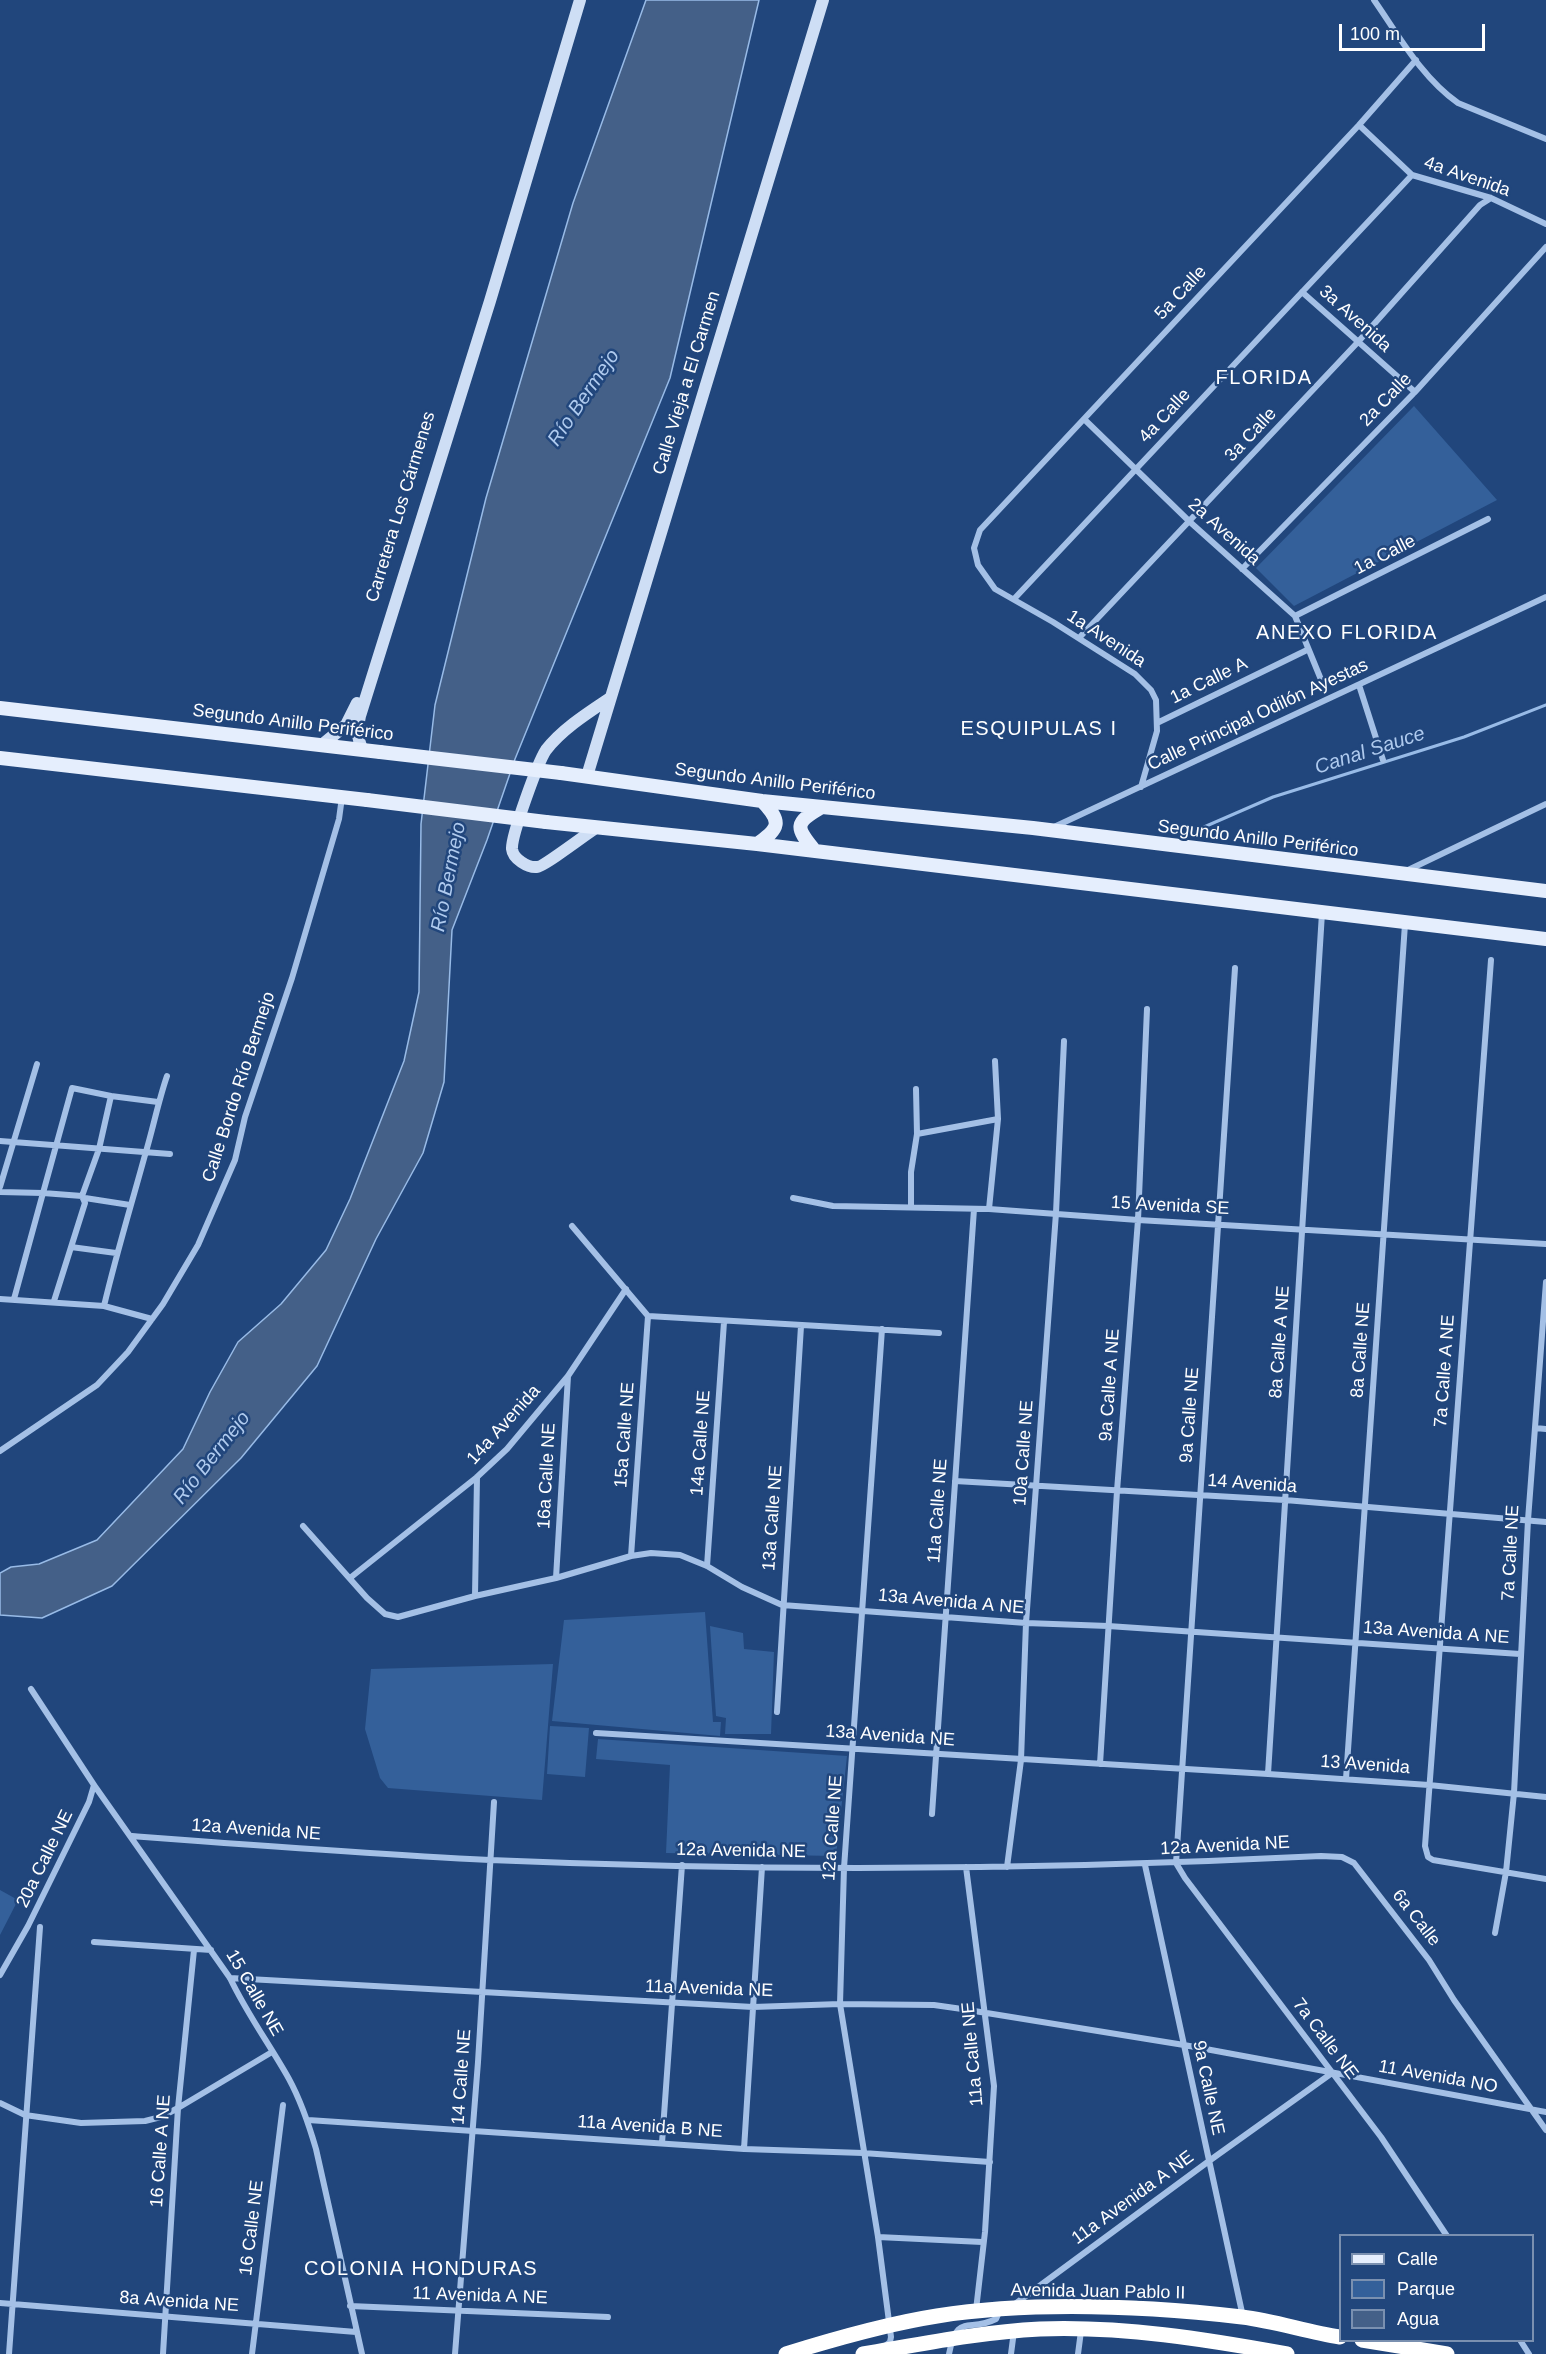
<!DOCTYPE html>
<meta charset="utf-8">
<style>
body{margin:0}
#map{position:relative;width:1546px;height:2354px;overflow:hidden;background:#21467c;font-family:Helvetica,sans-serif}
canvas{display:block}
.legend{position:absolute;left:1339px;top:2234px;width:195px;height:108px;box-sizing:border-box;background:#21467c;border:2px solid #7a90b0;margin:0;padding:8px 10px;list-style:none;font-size:18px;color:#fff}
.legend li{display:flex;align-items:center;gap:12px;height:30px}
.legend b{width:30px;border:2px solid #7a90b0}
.scale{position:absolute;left:1339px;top:24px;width:146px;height:27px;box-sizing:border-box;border:3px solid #fff;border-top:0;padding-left:8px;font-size:18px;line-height:21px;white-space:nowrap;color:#fff;-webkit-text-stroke:4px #21467c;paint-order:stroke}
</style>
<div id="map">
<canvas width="1546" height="2354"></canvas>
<ul class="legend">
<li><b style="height:8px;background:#e5eefd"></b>Calle</li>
<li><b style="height:16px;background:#34609a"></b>Parque</li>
<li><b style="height:16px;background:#446088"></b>Agua</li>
</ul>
<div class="scale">100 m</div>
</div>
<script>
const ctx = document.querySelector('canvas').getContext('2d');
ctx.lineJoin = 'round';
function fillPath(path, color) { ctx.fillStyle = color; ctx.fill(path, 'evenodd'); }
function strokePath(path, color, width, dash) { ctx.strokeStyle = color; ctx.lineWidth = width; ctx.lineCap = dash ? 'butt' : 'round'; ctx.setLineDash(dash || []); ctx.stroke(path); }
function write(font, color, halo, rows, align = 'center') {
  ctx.font = font + ' Helvetica,sans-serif'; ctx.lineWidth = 5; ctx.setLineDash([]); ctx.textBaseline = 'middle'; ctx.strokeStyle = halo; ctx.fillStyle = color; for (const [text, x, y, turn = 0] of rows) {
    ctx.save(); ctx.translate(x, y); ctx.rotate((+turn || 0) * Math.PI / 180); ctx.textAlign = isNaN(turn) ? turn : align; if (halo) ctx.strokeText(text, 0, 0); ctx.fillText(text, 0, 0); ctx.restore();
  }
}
const green = new Path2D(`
 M1414,406L1497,500L1294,606L1256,568Z
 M705,1612L713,1722H721L720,1736L552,1721L564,1620Z
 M710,1626L743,1633L744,1649L774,1652L771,1734H725L726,1718L716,1716Z
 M553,1664L542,1800L388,1788L380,1778L365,1729L371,1669Z
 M550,1726L589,1728L585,1777L547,1774Z
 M598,1739L847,1756L836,1856L666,1853L670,1765L596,1759Z
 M0,1890L18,1900L0,1935Z`);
const water = new Path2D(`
 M646,0H759L670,378L515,759L487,840L452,930L444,1082L423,1153L376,1239L317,1366L241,1458L112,1586L42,1618L0,1615V1573L11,1567L39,1564L97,1540L183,1449L210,1392L238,1342L281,1304L326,1250L350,1199L404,1061L419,992L421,824L435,705L486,498L573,203Z`);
const stream = new Path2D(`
 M1204,827L1273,797L1464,737L1546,705`);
const street = new Path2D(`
 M1374,0C1399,36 1422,78 1458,103L1546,139
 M1359,125L1412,175L1491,198L1546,224
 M1302,292L1415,392
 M1084,419L1190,522L1295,616L1322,682
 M1242,569L1415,392L1546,247
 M1014,599L1412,175
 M1295,616L1488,519
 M1079,638L1358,342L1480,205L1491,198
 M1359,685L1383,760
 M1157,723L1307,650
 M1141,787L1157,731L1156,700L1151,690L1135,674L1053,622L995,589L978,565L974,548L980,530L1359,125L1416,60
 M1054,827L1546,597
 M1406,871L1546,804
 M1491,960L1425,1846L1428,1857L1433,1860L1546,1879
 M1235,968L1176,1863L1185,1878L1381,2137L1447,2236
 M111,1096L158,1102
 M917,1134L998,1119
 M0,1141L170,1154
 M0,1187L37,1064
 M0,1192L43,1193L14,1299
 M85,1198L130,1205
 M793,1198L833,1206L989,1209L1138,1220L1546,1244
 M911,1207V1172L917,1134L916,1089
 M989,1209L998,1119L995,1061
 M572,1226L648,1316L939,1333
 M71,1247L116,1253
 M0,1299L104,1306L152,1319
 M54,1301L85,1203L82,1196L43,1193L72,1088L111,1096L99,1149L82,1196
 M104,1306C116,1255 131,1206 145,1155C153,1129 158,1102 167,1076
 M882,1329L844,1868L840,2004L878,2237L891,2337L890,2342L885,2346
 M1535,1428L1546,1429
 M0,1451L97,1385L128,1352L163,1304L198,1245L235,1160L245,1117L292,978L339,819L342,797
 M955,1481L1285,1500L1546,1522
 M303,1526L367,1598L385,1614L398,1617L475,1596L556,1578L631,1556L651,1553L680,1555L707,1566L742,1587L782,1605L1026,1623L1108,1626L1520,1654
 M631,1556L648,1316
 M707,1566L724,1322
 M350,1578L477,1477L507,1449L568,1376L626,1289
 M556,1578L568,1376
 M475,1596L477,1477
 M31,1689L94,1785L230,1978C247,2014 270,2045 289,2079C301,2101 309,2125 316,2149L362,2354
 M777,1712L801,1326
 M596,1733L1268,1774L1429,1785L1546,1797
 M1100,1764L1117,1491L1138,1220L1147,1009
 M1268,1774L1322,913
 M1346,1779L1405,924
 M932,1814L974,1209
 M132,1836C252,1845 371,1854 490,1860C767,1872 1045,1870 1321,1856L1342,1857L1354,1863L1429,1960L1454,2000L1546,2130
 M1145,1865L1243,2317
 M966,1867L994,2086L985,2232L976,2310
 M1007,1867L1021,1760L1026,1623L1056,1213L1064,1041
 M1495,1933L1506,1872L1514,1793L1528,1520L1546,1282
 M94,1942L211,1950
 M0,1975L28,1926L89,1802L94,1785
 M230,1978L753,2007L840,2004L934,2005L962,2009L1184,2045L1546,2112
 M0,2103L25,2115L81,2123L145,2121L161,2117L178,2108L272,2052
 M308,2120L744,2149L863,2153L990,2162
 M662,2143L682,1865
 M744,2149L762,1867
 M878,2237L982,2242
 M0,2303L356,2332
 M1015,2304L1209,2161L1332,2073
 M350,2306L608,2317
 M1520,2340L1529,2354
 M9,2354L40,1927
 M163,2354L178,2108L194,1950
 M252,2354L283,2105
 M455,2354L478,2062L494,1802
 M949,2354C957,2312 968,2333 996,2319L1000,2310
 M1011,2354L1014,2331
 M1078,2354L1081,2331`);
const secondary = new Path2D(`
 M323,744L346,725L357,703
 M362,749C357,737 357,729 360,716L490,301L580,0
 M587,776L823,0
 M597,827C588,833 543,867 537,867C528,868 513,859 512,849C511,836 538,762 546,750C562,729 589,712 610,698`);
const primary = new Path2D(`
 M0,708L380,752
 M0,758L367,800
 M561,773L762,801L1033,828L1546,891
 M546,822L757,844L1546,939
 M757,844C780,828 782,822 762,801
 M815,851C795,827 794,823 822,807`);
const highway = new Path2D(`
 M1362,2340L1447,2354
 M786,2354C834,2339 886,2324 937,2316C1034,2301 1144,2306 1242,2317C1275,2321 1307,2332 1340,2337
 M863,2354C922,2344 980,2332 1040,2329C1123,2326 1205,2339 1287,2354`);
const primaryBridge = new Path2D(`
 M380,752L561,773
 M367,800L546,822`);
const streetNames = [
 ["4a Avenida",1467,177,19],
 ["5a Calle",1181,293,-47],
 ["3a Avenida",1355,319,42],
 ["Calle Vieja a El Carmen",687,383,-73],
 ["2a Calle",1386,400,-46],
 ["4a Calle",1165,416,-47],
 ["3a Calle",1251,435,-47],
 ["Carretera Los Cármenes",401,507,-73],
 ["2a Avenida",1224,532,42],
 ["1a Calle",1385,555,-27],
 ["1a Avenida",1106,639,33],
 ["1a Calle A",1209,681,-26],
 ["Calle Principal Odilón Ayestas",1258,715,-25],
 ["Segundo Anillo Periférico",293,723,7],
 ["Segundo Anillo Periférico",775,782,7],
 ["Segundo Anillo Periférico",1258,839,7],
 ["Calle Bordo Río Bermejo",239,1087,-72],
 ["15 Avenida SE",1170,1206,3],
 ["8a Calle A NE",1280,1342,-86],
 ["8a Calle NE",1361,1350,-86],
 ["7a Calle A NE",1445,1371,-86],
 ["9a Calle A NE",1110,1385,-86],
 ["9a Calle NE",1190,1415,-86],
 ["14a Avenida",504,1425,-48],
 ["15a Calle NE",625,1435,-86],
 ["14a Calle NE",701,1443,-86],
 ["10a Calle NE",1024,1453,-86],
 ["16a Calle NE",547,1476,-87],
 ["14 Avenida",1252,1484,4],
 ["11a Calle NE",938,1511,-86],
 ["13a Calle NE",773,1518,-86],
 ["7a Calle NE",1511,1553,-87],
 ["13a Avenida A NE",951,1602,5],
 ["13a Avenida A NE",1436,1633,4],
 ["13a Avenida NE",890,1736,4],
 ["13 Avenida",1365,1765,4],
 ["12a Calle NE",833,1828,-86],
 ["12a Avenida NE",256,1830,4],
 ["12a Avenida NE",1225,1846,-3],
 ["12a Avenida NE",741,1851,1],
 ["20a Calle NE",45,1859,-64],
 ["6a Calle",1416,1918,52],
 ["11a Avenida NE",709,1989,2],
 ["15 Calle NE",254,1993,60],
 ["7a Calle NE",1325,2039,53],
 ["11a Calle NE",973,2054,-95],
 ["14 Calle NE",462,2077,-86],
 ["11 Avenida NO",1438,2077,10],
 ["9a Calle NE",1208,2088,78],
 ["11a Avenida B NE",650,2127,4],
 ["16 Calle A NE",161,2151,-86],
 ["11a Avenida A NE",1133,2198,-36],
 ["16 Calle NE",252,2228,-83],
 ["Avenida Juan Pablo II",1098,2292,1],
 ["11 Avenida A NE",480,2296,2],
 ["8a Avenida NE",179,2302,4]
];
const neighbourhoodNames = [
 ["FLORIDA",1264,378],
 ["ANEXO FLORIDA",1347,633],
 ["ESQUIPULAS I",1039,729],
 ["COLONIA HONDURAS",421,2269]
];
const waterNames = [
 ["Río Bermejo",584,398,-56],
 ["Canal Sauce",1370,751,-18],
 ["Río Bermejo",449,877,-79],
 ["Río Bermejo",212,1458,-52]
];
fillPath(green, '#34609a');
fillPath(water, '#446088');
strokePath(water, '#98bbe7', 1.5);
strokePath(stream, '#98bbe7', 3);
strokePath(street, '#a4c0e6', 6);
strokePath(secondary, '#cedef5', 12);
strokePath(primary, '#e5eefd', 14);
strokePath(highway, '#fff', 15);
strokePath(primaryBridge, '#e5eefd', 14);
write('18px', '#fff', '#21467c', streetNames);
ctx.letterSpacing = '1.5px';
write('20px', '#fff', '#21467c', neighbourhoodNames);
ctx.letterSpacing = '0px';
write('italic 20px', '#afcaee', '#21467c', waterNames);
</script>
